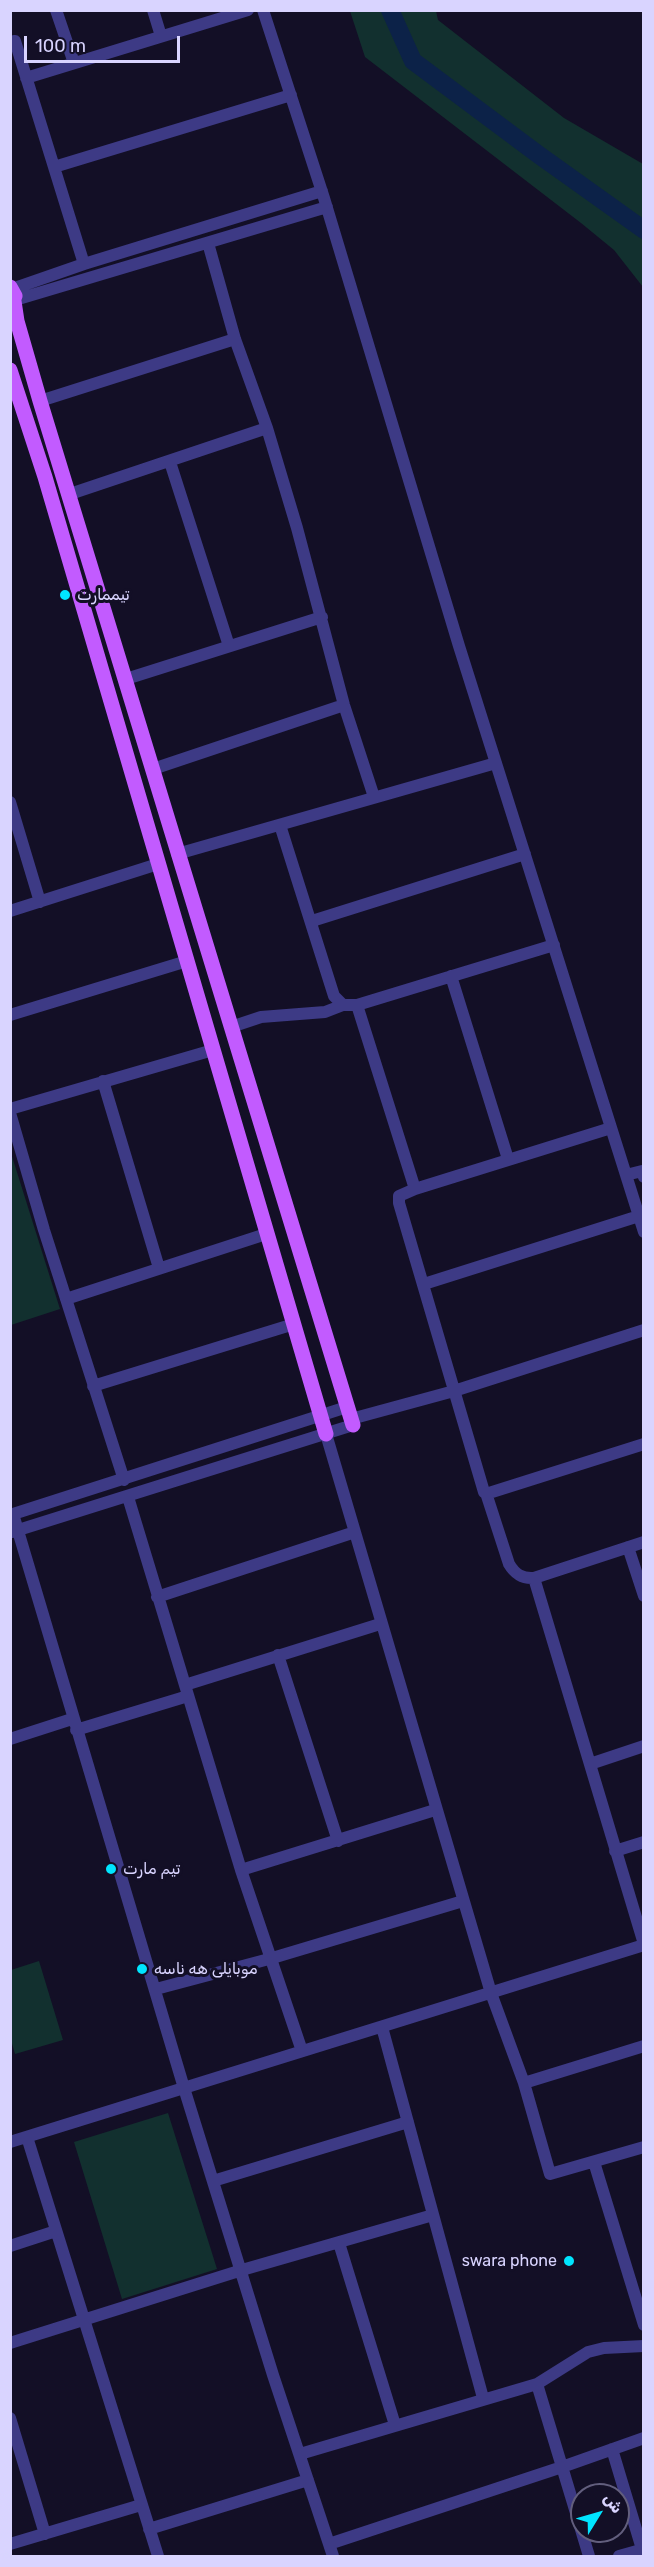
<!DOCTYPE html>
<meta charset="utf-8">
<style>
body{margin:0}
#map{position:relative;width:654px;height:2567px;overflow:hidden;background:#130f26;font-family:Rubik,Cairo,sans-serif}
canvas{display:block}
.frame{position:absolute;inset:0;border:12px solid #d9d4ff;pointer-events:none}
.north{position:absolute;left:570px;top:2483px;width:60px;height:60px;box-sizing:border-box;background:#130f26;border:2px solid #625e7d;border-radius:50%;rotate:53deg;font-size:16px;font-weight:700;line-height:24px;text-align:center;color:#d9d4ff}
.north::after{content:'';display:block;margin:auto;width:21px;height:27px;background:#00e5ff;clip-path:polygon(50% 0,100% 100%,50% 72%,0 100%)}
.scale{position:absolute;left:24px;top:36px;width:156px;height:27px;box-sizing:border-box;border:3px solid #d9d4ff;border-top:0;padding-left:8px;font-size:18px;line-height:21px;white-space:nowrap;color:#d9d4ff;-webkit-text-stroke:4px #130f26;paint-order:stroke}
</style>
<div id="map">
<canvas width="654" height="2567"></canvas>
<div class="frame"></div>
<div class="north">ش</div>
<div class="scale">100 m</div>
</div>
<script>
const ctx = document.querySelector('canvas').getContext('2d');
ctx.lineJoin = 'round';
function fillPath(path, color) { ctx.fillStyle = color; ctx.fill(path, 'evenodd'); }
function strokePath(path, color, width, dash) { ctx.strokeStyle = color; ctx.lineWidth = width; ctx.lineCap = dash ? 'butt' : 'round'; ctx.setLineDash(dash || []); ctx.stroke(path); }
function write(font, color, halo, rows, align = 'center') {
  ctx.font = font + ' Rubik,Cairo,sans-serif'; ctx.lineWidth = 6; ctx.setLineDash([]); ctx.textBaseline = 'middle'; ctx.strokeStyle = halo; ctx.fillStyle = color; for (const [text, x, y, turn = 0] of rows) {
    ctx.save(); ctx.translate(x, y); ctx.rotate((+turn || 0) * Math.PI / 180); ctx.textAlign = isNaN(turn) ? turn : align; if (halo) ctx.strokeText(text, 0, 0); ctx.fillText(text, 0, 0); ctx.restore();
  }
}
const green = new Path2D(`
 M350,11H436L438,20L564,118L643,164V287L614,250L581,223L365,57Z
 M10,1150L60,1309L11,1325H10Z
 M39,1961L63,2040L15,2054L11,2040V1970Z
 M168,2113L217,2269L122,2299L74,2142Z`);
const river = new Path2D(`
 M390,10L413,61L539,155L644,230`);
const minor = new Path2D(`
 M56,10L74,63
 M153,10L161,36
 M263,10L324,198L459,646L644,1232
 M10,42L15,41L84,264
 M26,78L248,10
 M54,167L291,95
 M208,243L235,339L267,428L297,528L344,705L374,797
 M12,289L84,264L322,191
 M15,300L327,207
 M40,401L235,339
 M170,462L229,646
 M70,494L267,428
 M126,679L322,617
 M153,769L344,705
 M10,802L40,902
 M280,825L334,996L343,1005H357L554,945
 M177,854L496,763
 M10,911L158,864
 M312,921L525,854
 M451,976L508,1159
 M357,1005L415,1189
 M10,1015L187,961
 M231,1027L261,1017L325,1012L343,1005
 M103,1081L159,1268
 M10,1109L213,1050
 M10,1113L44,1230L124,1480
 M611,1128L415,1189L399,1196V1203L484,1492L489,1493L644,1444
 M626,1175L642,1171L644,1177
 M424,1284L639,1216
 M66,1299L266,1234
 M93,1386L294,1324
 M351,1419L454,1391L644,1330
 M326,1434L491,1993L524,2083L550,2174L644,2147
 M486,1493L509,1564C515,1574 522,1579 534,1578L644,1542
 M128,1497L241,1870L302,2051
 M13,1514L184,2088L273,2375L333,2556
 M10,1515L347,1407
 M12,1532L353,1425
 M628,1547L644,1596
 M534,1578L644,1944
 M157,1597L355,1532
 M278,1655L338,1841
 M185,1685L380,1624
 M76,1730L188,1696
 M10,1739L72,1719
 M590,1764L644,1746
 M615,1851L644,1842
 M241,1870L435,1810
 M156,1989L269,1959L463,1901
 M382,2027L483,2398
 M524,2083L644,2046
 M27,2137L158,2556
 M10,2142L644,1945
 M594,2162L644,2325
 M213,2181L408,2122
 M339,2243L395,2425
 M10,2246L56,2231
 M10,2343L242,2270L433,2215
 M537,2384L589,2556
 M10,2418L45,2534
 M612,2449L642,2549
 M300,2454L537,2384L588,2352L604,2348L644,2346
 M149,2529L308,2480
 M10,2544L141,2505
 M329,2544L562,2467L644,2438
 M619,2556L644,2549`);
const major = new Path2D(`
 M10,287L15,296L10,305
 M14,301L17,321L40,401L353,1425
 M10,370L45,477L326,1434`);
const markers = [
 [65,595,6,"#00e5ff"],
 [111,1869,6,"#00e5ff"],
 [142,1969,6,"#00e5ff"],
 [569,2261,6,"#00e5ff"]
];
const poiNames = [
 ["تیممارت",77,595],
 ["تیم مارت",123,1869],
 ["موبایلی هه ناسه",154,1969],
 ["swara phone",557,2261,"right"]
];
fillPath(green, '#12302f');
strokePath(river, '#0c2248', 18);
strokePath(minor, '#3d3a85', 12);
strokePath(major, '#c25bff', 15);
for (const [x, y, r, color] of markers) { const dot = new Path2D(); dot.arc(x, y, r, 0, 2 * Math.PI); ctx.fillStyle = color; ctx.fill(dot); strokePath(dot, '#130f26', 2); }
write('16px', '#d9d4ff', '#130f26', poiNames, 'left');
</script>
